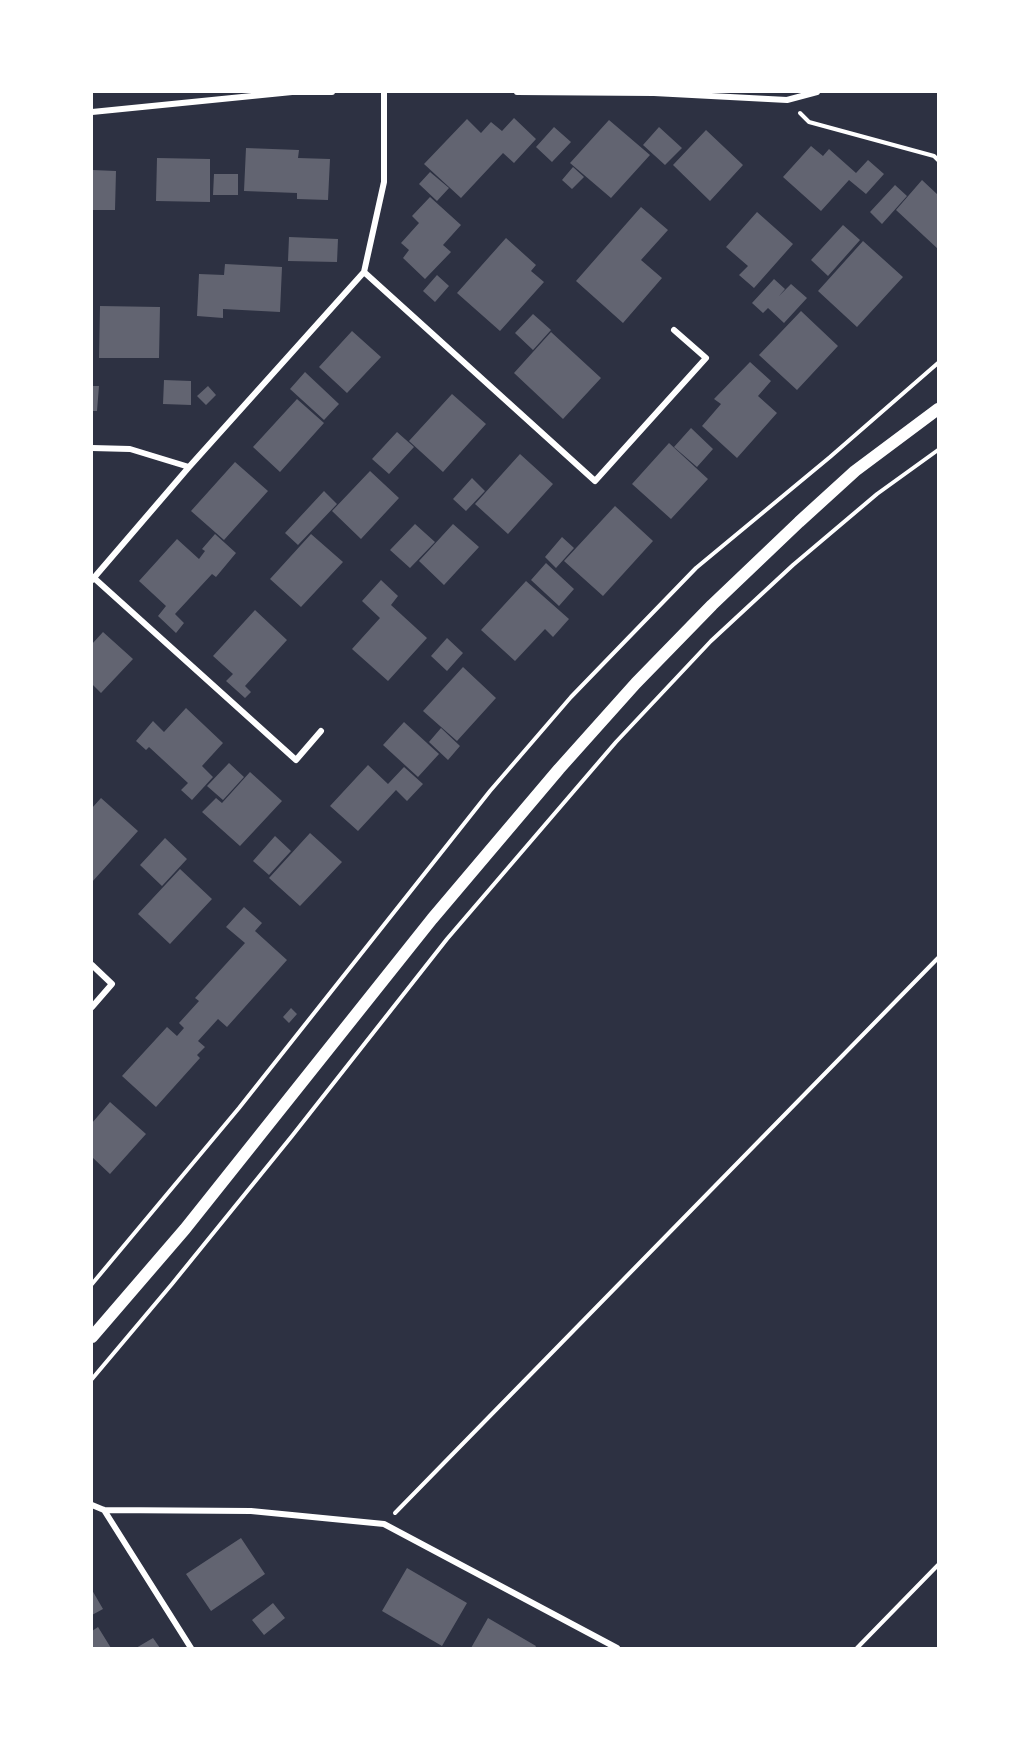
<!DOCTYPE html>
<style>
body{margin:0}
#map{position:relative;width:1030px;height:1740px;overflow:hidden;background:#2d3142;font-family:Raleway,sans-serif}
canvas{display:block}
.frame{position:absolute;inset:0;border:93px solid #fff;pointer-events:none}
</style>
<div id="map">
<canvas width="1030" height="1740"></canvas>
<div class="frame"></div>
</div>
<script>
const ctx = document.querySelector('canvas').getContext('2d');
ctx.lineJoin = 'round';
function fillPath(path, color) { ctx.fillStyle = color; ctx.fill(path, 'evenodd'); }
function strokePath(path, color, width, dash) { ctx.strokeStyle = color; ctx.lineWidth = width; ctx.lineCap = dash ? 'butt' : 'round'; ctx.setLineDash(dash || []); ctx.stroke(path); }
const building = new Path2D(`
 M514,118L536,139L514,163L503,153L461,198L424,164L467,119L481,133L491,122L502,131Z
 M609,120L650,155L611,198L570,163Z
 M554,127L571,142L552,162L536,147Z
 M659,127L682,148L665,165L643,145Z
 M706,130L743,165L710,201L673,165Z
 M811,146L823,156L829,149L856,173L868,160L884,174L866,194L849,180L821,211L783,177Z
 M246,148L299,150L298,158L330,159L328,200L297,199V193L244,191Z
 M157,158L210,159V202L156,201Z
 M573,167L584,177L572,189L562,180Z
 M92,170L116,171L115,210H92Z
 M430,172L449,188L437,201L419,184Z
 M214,174H238V195H213Z
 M922,180L938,195V249L896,210Z
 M895,185L907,196L882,224L870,212Z
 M430,197L461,225L443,245L451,252L425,279L403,258L409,250L401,243L419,223L412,216Z
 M641,207L668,230L641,260L662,278L623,323L576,281Z
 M757,212L793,244L754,288L739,275L748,266L726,247Z
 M843,225L860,240L828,276L811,260Z
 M289,237L338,239L337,262L288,261Z
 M506,238L536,265L531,271L544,282L500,331L457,293Z
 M863,241L903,277L857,327L818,291Z
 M225,264L282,267L280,312L223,309V318L197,316L199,274L224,275Z
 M437,275L449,286L435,302L423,291Z
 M774,279L785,289L779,296L791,284L807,298L784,323L768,308L763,313L752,303Z
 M100,306L160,307L159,358H99Z
 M801,311L838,346L797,390L759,355Z
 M533,314L551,330L533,350L515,333Z
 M352,331L381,357L347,393L319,367Z
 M551,332L601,378L563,419L514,373Z
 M750,362L771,381L758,396L777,413L737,458L702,426L721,404L714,399Z
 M305,372L339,404L324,420L290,389Z
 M164,380L191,381V405L163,404Z
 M92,386H99L97,411H92Z
 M208,386L216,395L206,405L197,396Z
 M452,394L486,424L443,472L409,441Z
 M297,399L324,423L280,472L253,447Z
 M691,428L713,449L697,467L674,447Z
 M397,432L414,447L389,474L372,459Z
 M669,443L708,479L671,519L632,484Z
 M520,454L553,484L508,534L475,504Z
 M235,462L268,491L224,540L191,511Z
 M370,471L399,498L361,539L332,511Z
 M472,478L485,491L466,511L453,499Z
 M324,491L337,504L298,545L285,533Z
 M615,506L653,541L603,596L564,561Z
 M415,524L435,542L410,568L390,550Z
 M453,524L479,547L444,585L419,561Z
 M215,534L236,553L216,577L212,574L175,614L184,623L176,633L158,616L166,606L139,581L177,539L199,559L205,551L202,549Z
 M311,534L343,562L301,607L270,579Z
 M562,537L574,548L556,568L545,557Z
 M546,563L574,589L559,606L531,580Z
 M381,580L398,596L391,605L427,638L388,681L352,649L380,618L362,601Z
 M526,581L569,619L553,637L545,629L515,661L481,630Z
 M255,610L287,640L245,686L251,692L245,698L226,681L233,674L213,656Z
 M103,632L133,659L101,693L92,684V644Z
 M447,638L463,653L447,671L431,656Z
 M463,667L496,698L457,741L423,711Z
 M186,708L223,743L202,766L213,777L192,800L181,790L188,783L149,747L146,750L136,741L153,721L164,732Z
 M404,722L439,754L418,777L383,745Z
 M441,728L460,746L448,760L429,742Z
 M229,763L244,777L223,800L207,786Z
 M368,765L388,784L404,767L423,784L407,801L396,790L358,831L330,806Z
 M250,772L282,801L240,846L202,812L216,798L222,803Z
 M101,798L138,831L92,882V808Z
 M310,833L342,862L300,906L269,878Z
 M275,836L291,851L269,875L253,861Z
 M165,838L187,859L162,886L140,865Z
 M180,869L212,899L170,944L138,914Z
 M244,907L262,923L255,931L287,960L227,1027L218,1019L198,1041L205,1047L197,1055L200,1058L156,1107L122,1076L167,1027L177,1036L184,1028L179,1023L199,1001L195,998L245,943L226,927Z
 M291,1008L297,1014L289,1023L283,1017Z
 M110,1102L146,1134L110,1174L92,1157V1123Z
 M241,1538L265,1574L211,1611L186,1574Z
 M407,1568L467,1603L442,1646L382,1611Z
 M92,1590L103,1609L92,1615Z
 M273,1603L285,1618L264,1635L252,1620Z
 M488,1618L536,1646L535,1648H471Z
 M98,1627L111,1648H92V1631Z
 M153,1638L160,1648H136Z`);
const path = new Path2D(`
 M800,113L809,122L934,156L938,160
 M92,1284L239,1108L490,791L571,697L696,568L830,457L938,363
 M92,1379L172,1284L292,1136L447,939L616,742L711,641L793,565L877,494L938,450
 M395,1513L938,958
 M857,1648L938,1565`);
const minor = new Path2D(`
 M517,92L654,93L787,100L817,92
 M92,112L292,92H332
 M364,272L595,481L706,358L674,330
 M92,448L130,449L189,467
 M94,578L296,760L321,731
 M92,580L189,467L364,272L384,182V92
 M92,965L112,984L92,1007
 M92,1505L104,1510L251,1511L384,1524L617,1648
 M104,1510L191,1648`);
const secondary = new Path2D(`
 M92,1337L185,1229L432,919L559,769L636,683L712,605L799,522L855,471L938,409`);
fillPath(building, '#626471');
strokePath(path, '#fff', 4);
strokePath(minor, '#fff', 6);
strokePath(secondary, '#fff', 12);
</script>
